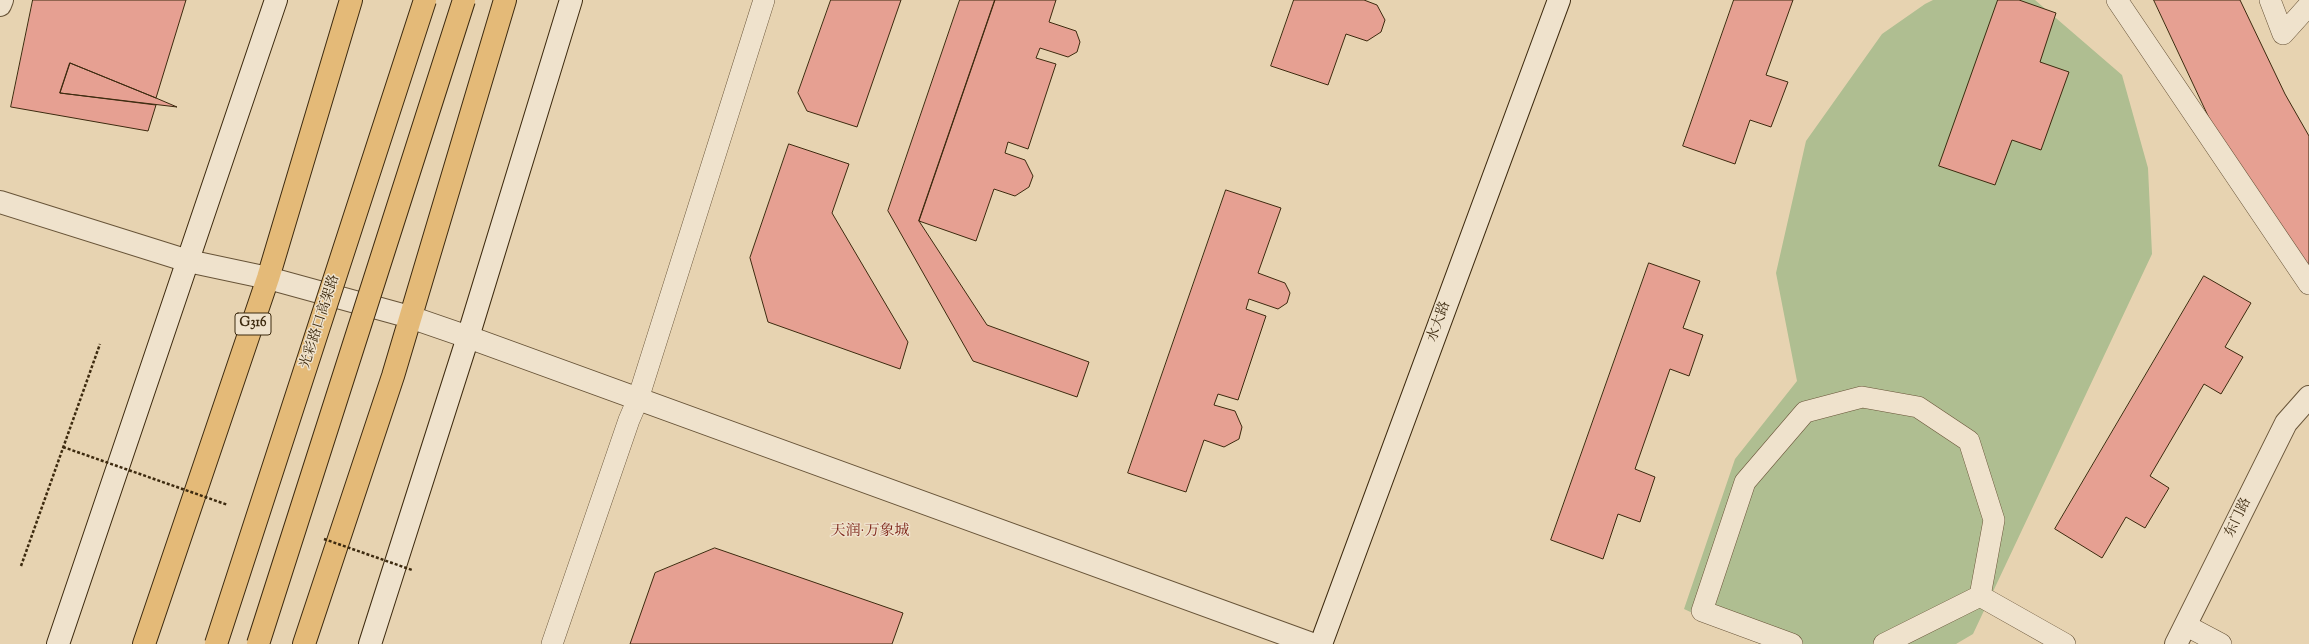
<!DOCTYPE html>
<meta charset="utf-8">
<style>
body{margin:0}
canvas{display:block;background:#e7d3b1}
</style>
<canvas width="2309" height="644"></canvas>
<script>
const ctx = document.querySelector('canvas').getContext('2d');
ctx.lineJoin = 'round';
function fillPath(path, color) { ctx.fillStyle = color; ctx.fill(path, 'evenodd'); }
function strokePath(path, color, width, dash) { ctx.strokeStyle = color; ctx.lineWidth = width; ctx.lineCap = dash ? 'butt' : 'round'; ctx.setLineDash(dash || []); ctx.stroke(path); }
function write(font, color, halo, rows, align = 'center') {
  ctx.font = font + ' "Sorts Mill Goudy","Noto Serif SC",serif'; ctx.lineWidth = 3; ctx.setLineDash([]); ctx.textBaseline = 'middle'; ctx.strokeStyle = halo; ctx.fillStyle = color; for (const [text, x, y, turn = 0] of rows) {
    ctx.save(); ctx.translate(x, y); ctx.rotate((+turn || 0) * Math.PI / 180); ctx.textAlign = isNaN(turn) ? turn : align; if (halo) ctx.strokeText(text, 0, 0); ctx.fillText(text, 0, 0); ctx.restore();
  }
}
const green = new Path2D(`
 M1933,0H2035L2122,75L2148,168L2152,254L1973,634L1956,644H1760L1684,609L1735,459L1797,381L1776,273L1806,141L1882,34L1925,4Z`);
const building = new Path2D(`
 M33,0H186L156,98L70,63L60,93L156,105L148,131L11,107Z
 M831,0H901L857,127L807,111L798,93Z
 M960,0H995L919,221L987,325L1089,362L1077,397L973,361L888,211Z
 M995,0H1056L1049,22L1076,31L1080,42L1077,52L1068,57L1040,48L1036,58L1056,64L1028,149L1008,142L1005,153L1025,160L1033,176L1029,187L1015,196L994,189L976,241L919,221Z
 M1294,0H1364L1377,5L1385,20L1381,32L1367,41L1346,34L1328,85L1271,66Z
 M1734,0H1793L1766,75L1788,82L1771,127L1750,120L1735,164L1683,146Z
 M1998,0H2019L2056,13L2040,62L2069,72L2041,150L2012,140L1995,185L1939,166Z
 M2154,0H2240L2285,94L2309,136V268L2210,120Z
 M70,63L156,98L177,107L60,93Z
 M789,144L849,164L832,213L908,342L900,369L768,322L750,258Z
 M1226,190L1281,208L1258,273L1285,283L1290,293L1287,303L1278,309L1249,299L1246,309L1266,316L1238,400L1218,394L1214,405L1235,411L1242,427L1239,439L1224,447L1204,440L1186,492L1128,473Z
 M1649,263L1700,281L1683,328L1703,335L1689,376L1670,369L1635,469L1655,477L1640,522L1618,514L1603,559L1551,540Z
 M2204,276L2251,303L2225,347L2243,357L2221,394L2204,384L2150,476L2169,488L2145,528L2126,517L2102,558L2055,529Z
 M715,548L903,613L892,644H630L655,573Z`);
const path = new Path2D(`
 M21,566L100,344`);
const lane = new Path2D(`
 M2117,0L2309,284
 M2270,0L2283,34L2309,5
 M2187,626L2221,644
 M552,644L629,420L638,399L764,0
 M1792,644L1702,611L1745,482L1805,412L1862,397L1918,407L1969,441L1994,520L1980,596
 M1884,644L1980,596L2065,644`);
const street = new Path2D(`
 M0,5L2,0
 M0,202L188,261L268,278L410,317L468,337L1312,644
 M2176,644L2286,423L2309,397`);
const secondary = new Path2D(`
 M58,644L276,0
 M370,644L468,337L571,0
 M1321,644L1559,0`);
const highway = new Path2D(`
 M144,644L268,278L351,0
 M304,644L393,376L505,0`);
const pathBridge = new Path2D(`
 M63,447L228,505
 M324,539L412,570`);
const highwayBridge = new Path2D(`
 M216,644L425,0
 M258,644L464,0`);
const shields = [
 [253,324,36]
];
const shieldNames = [
 ["G316",253,324]
];
const streetNames = [
 ["光彩路口高架路",321,322,-72],
 ["水大路",1440,322,-70],
 ["东门路",2239,518,-64]
];
const neighbourhoodNames = [
 ["天润·万象城",870,532]
];
fillPath(green, '#afbe91');
fillPath(building, '#e6a092');
strokePath(building, '#3d2a0f', 1);
strokePath(lane, '#685438', 22);
strokePath(street, '#685438', 24);
strokePath(secondary, '#3d2a0f', 24);
strokePath(highway, '#3d2a0f', 24);
strokePath(path, '#3d2a0f', 2.5, [3, 2]);
strokePath(lane, '#efe2cc', 21);
strokePath(street, '#efe2cc', 22);
strokePath(secondary, '#efe2cc', 22);
strokePath(highway, '#e4ba78', 22);
strokePath(highwayBridge, '#3d2a0f', 24, []);
strokePath(pathBridge, '#3d2a0f', 2.5, [3, 2]);
strokePath(highwayBridge, '#e4ba78', 22);
for (const [x, y, w] of shields) { const box = new Path2D(); box.roundRect(x - w / 2, y - 11, w, 22, 3); ctx.fillStyle = '#efe2cc'; ctx.fill(box); strokePath(box, '#3d2a0f', 1); }
write('bold 13px', '#3d2a0f', null, shieldNames);
write('14px', '#3d2a0f', '#efe2cc', streetNames);
write('15px', '#7a1f14', '#efe2cc', neighbourhoodNames);
</script>
